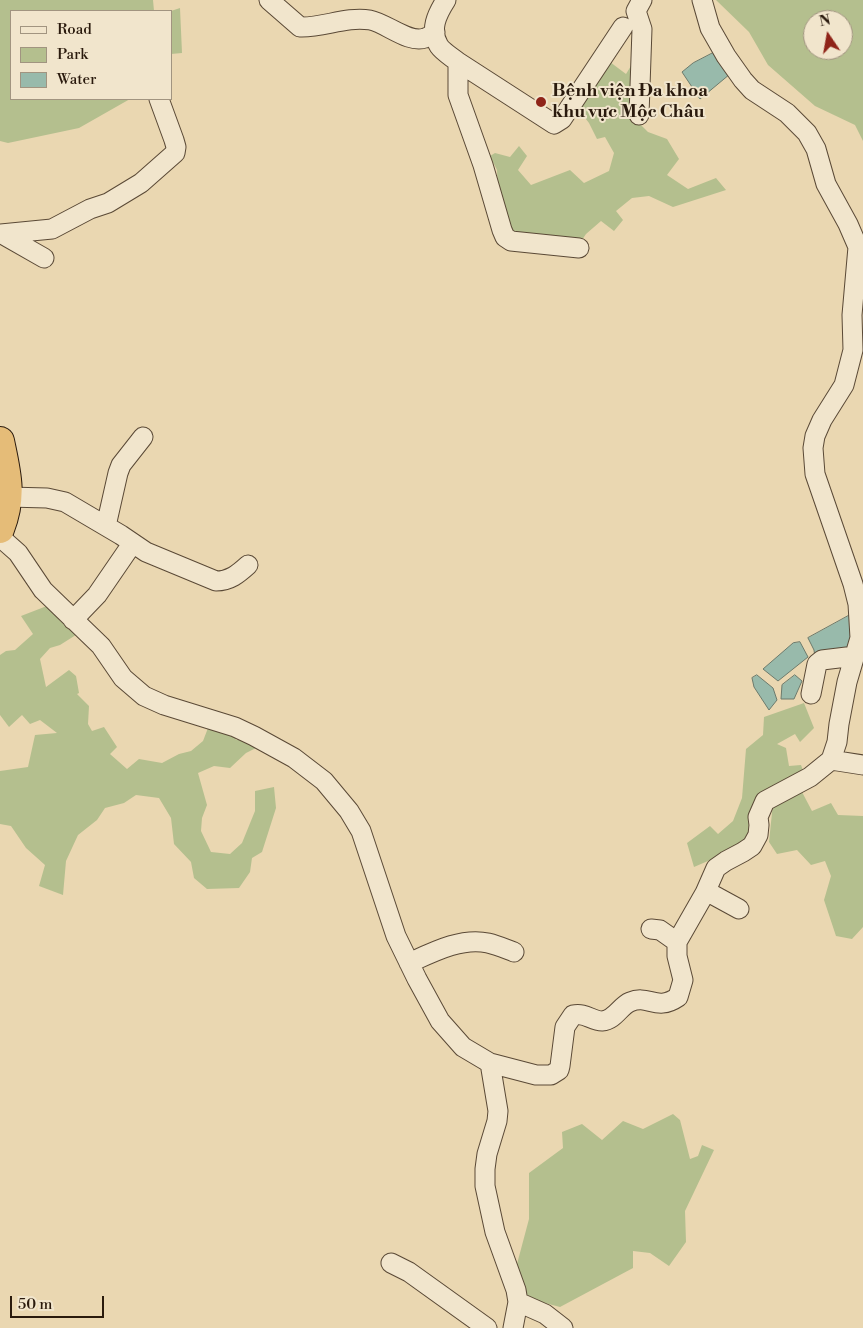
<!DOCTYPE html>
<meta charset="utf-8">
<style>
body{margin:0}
#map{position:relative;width:863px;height:1328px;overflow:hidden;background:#ead7b1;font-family:"Libre Bodoni",serif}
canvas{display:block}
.legend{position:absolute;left:10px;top:10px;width:162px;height:90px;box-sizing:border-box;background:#f1e5cc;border:1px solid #a19480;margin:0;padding:6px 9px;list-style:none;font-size:15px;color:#2a1a0d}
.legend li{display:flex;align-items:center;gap:10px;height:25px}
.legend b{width:25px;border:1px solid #a19480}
.north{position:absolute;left:803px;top:10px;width:50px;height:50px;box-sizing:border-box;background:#f1e5cc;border:1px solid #a19480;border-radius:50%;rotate:348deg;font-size:14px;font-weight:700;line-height:20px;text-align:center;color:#2a1a0d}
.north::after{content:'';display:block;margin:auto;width:18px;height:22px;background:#8f2418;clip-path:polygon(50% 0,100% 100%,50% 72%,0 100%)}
.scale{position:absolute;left:10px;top:1296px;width:94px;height:22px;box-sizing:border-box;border:2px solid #2a1a0d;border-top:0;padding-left:6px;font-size:15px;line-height:18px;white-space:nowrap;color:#2a1a0d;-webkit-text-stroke:4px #f1e5cc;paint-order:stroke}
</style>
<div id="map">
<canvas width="863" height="1328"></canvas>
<ul class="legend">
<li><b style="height:6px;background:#f1e5cc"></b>Road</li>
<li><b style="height:14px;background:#b4bf8e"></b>Park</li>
<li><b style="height:14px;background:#98baab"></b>Water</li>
</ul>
<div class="north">N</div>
<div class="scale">50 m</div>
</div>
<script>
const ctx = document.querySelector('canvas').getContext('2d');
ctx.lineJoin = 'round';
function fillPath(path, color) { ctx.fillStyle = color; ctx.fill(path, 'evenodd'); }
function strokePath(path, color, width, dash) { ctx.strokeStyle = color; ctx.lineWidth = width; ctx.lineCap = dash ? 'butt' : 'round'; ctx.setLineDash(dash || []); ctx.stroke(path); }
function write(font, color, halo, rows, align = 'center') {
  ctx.font = font + ' "Libre Bodoni",serif'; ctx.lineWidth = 4; ctx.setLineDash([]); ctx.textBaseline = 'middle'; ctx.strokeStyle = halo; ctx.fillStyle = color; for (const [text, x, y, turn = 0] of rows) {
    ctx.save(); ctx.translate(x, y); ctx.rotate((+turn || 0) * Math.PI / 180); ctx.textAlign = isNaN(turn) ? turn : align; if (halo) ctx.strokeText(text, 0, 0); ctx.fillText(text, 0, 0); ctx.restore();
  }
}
const green = new Path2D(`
 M0,0H153L154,11H11V99H130L79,128L8,143L0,141Z
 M716,0H863V141L855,125L815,106L768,65L749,32ZM813,20H843V50H813Z
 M180,8L182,53L171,54V11Z
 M637,56L635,119L648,132L667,139L679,159L667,175L688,189L716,178L726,190L673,207L649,196L632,198L616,211L623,220L614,231L601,221L586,234L580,243L512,237L498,192L497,170L490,156L495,153L510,157L519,146L527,156L518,170L531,185L570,170L584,183L609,171L614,153L605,137L597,139L589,123L575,105L610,62L626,74Z
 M52,604L79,633L60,645L50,648L40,659L46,687L69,670L76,676L79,693L77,694L89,706L88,724L92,731L104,727L117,747L110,754L127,769L139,759L162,763L179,754L191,751L203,741L208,728L233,732L236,740H251L256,748L246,753L230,768L214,766L198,773L207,805L202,818L201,831L211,852L230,854L242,843L255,811V791L274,787L276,808L262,852L252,858L250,872L239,888L207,889L194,878L191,862L174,844L171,818L159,798L136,795L124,803L105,808L97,820L78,835L66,861L63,895L39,886L45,865L26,848L11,826L0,824V771L28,767L35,735L57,733L40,720L30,724L22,715L9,727L0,715V655L6,651L15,650L33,634L21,616Z
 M804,703L814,728L800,742L795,734L777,744L786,748L789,766L801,765L804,773L765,793L753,834L731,851L694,867L687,843L710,826L718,834L733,821L742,798L746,749L763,735L764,717Z
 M802,792L812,811L831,803L838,815L863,816V927L852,939L836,936L824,900L831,876L825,861L811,865L797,850L777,854L769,842L773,803Z
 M673,1114L680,1120L690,1159L698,1156L702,1145L714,1150L685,1211L686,1242L669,1266L650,1253L633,1251V1268L560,1307L526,1298L517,1264L529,1219V1173L563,1148L562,1132L582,1124L602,1140L623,1121L643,1129Z`);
const water = new Path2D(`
 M713,53L730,74L700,99L682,72L693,63Z
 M850,615L852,638L847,651L815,658L814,650L808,638Z
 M800,642L808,657L778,681L763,669L793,643Z
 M757,675L773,688L777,700L769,710L754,687L752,678Z
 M795,675L802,681L794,699H781L782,685Z`);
const minor = new Path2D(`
 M269,0L300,27C323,28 346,16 370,20C386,23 409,44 425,38C429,37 432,34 435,32
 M446,0C437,14 429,30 439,46C443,52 452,57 458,62V95L483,165L502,230L505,237L511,241L579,248
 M458,62L554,124L562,119L623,27
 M639,115L642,29L636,11L642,0
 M0,234L52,229L90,209L108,203L141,183L175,153L176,147L174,140L159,99
 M2,234L44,258
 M8,497L47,498L65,502L121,535L146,552L216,581C230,581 238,574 248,565
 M106,526L118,473L121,465L143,437
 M0,537L18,553L43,590L101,646L123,678L144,696L164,705L235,727L254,736L294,758L324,781L349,811L361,831L396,936L417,979L440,1021L463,1047L490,1063L536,1075H551L559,1070L560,1066L565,1027L573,1015C585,1012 592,1021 602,1021C615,1020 620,1006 630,1002C649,994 656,1012 678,997L683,980L677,956V942L705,893L716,868L726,861L743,852L752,846L758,835L759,825L758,817L765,801L810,777L831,760L837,742L839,724L847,682L860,638L858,604L853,584L815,474L813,448L815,436L822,420L844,385L853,350L852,315L858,247L848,224L826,184L816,149L807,133L787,113L752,90L743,80L726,56L710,28L702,0
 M73,620L97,595L132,544
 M811,694L817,664L822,660L855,656
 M831,760L863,765
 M706,891L739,909
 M651,929L660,930L677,942
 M409,963C433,952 462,937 488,943C497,945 506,949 514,952
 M490,1063L498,1111L497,1121L487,1154L485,1169V1186L495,1232L516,1290L518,1302L513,1328
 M391,1263L409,1272L487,1328
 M518,1302L545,1314L563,1328`);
const highway = new Path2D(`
 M0,441C7,474 13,496 0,529`);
const markers = [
 [541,102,6,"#8f2418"]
];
const poiNames = [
 ["Bệnh viện Đa khoa",552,92],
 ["khu vực Mộc Châu",552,113]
];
fillPath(green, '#b4bf8e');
fillPath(water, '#98baab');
strokePath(water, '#6c7a6c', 1);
strokePath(minor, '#5a4936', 21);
strokePath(highway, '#2a1a0d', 30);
strokePath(minor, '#f1e5cc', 19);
strokePath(highway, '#e5bc78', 28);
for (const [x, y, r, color] of markers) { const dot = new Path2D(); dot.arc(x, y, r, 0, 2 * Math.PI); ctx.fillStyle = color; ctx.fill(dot); strokePath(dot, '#f1e5cc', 2); }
write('bold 18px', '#2a1a0d', '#f1e5cc', poiNames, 'left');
</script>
